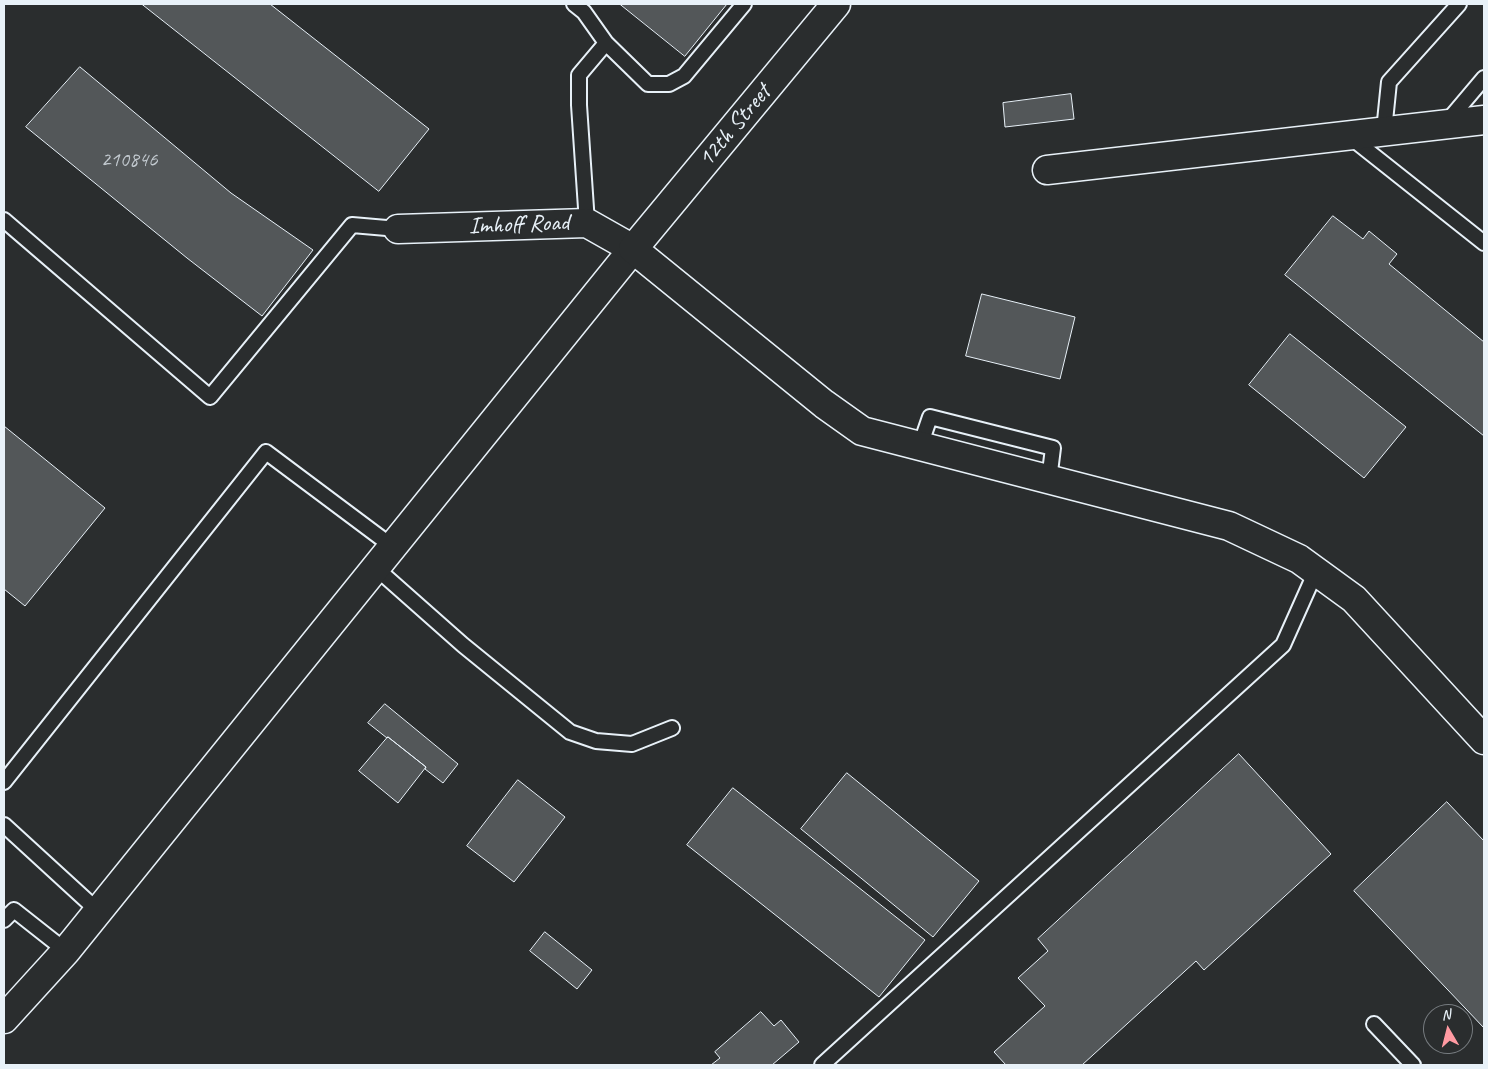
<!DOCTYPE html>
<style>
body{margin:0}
#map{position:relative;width:1488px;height:1069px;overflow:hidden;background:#2a2d2e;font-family:Caveat,sans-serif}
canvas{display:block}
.frame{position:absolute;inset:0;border:5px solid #e8f1f8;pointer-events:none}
.north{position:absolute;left:1423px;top:1004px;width:50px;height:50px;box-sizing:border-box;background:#2a2d2e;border:1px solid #767b7f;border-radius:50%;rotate:352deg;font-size:14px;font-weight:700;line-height:20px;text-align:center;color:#e8f1f8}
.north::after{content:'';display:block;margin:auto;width:18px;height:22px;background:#ff9aa2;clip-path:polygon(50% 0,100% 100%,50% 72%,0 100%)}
</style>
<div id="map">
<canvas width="1488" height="1069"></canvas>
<div class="frame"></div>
<div class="north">N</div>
</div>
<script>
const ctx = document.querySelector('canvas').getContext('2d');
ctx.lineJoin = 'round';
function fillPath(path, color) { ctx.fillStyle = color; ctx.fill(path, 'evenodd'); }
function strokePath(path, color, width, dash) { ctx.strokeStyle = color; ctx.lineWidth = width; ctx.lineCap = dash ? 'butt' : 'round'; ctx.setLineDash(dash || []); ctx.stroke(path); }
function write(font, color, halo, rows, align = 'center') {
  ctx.font = font + ' Caveat,sans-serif'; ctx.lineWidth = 4; ctx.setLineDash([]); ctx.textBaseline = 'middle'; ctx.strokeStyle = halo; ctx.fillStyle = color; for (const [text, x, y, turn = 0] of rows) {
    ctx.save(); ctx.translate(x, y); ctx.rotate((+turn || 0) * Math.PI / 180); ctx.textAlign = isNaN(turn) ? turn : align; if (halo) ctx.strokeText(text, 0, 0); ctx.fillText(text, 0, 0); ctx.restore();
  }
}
const building = new Path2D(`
 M142,4H270L429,129L379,191Z
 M620,4H727L685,56Z
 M80,67L231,193L313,250L262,316L187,258L26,127Z
 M1071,94L1074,119L1005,127L1003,103Z
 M1333,216L1363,239L1369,231L1397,254L1389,264L1484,342V436L1285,275Z
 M982,294L1075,317L1060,379L966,356Z
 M1290,334L1406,427L1364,478L1249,385Z
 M4,426L105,508L25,606L4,589Z
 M385,704L458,764L443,783L425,769L426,767L388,737L387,738L368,723Z
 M388,737L426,767L398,803L359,771Z
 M1239,754L1331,854L1204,970L1196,961L1082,1065H1006L994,1052L1045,1006L1018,978L1048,951L1038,939Z
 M847,773L979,881L933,937L801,829Z
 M518,780L565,817L514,882L467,846Z
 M733,788L925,940L879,997L687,845Z
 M1447,802L1484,841V1028L1354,891Z
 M545,932L592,970L577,989L530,951Z
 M761,1012L774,1026L781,1020L799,1042L772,1065H711L720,1058L715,1052Z`);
const service = new Path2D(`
 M574,4L584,12L606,43L648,84H669L684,76L744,4
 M1446,123L1484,78
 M1384,131L1389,82L1459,4
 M1349,136L1484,243
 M4,220L210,397L352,225L398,229
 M587,223L579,105V75L606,43
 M920,446L930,417L1053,448L1049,480
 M376,568L463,645L570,732L596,741L632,744L672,728
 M4,782L266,452L393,547
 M4,825L98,911
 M4,920L14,910L66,951
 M1374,1024L1413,1065
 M822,1065L1283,645L1316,571`);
const minor = new Path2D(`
 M1047,170L1484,120
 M4,1019L66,951L633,249L587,223L398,229`);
const tertiary = new Path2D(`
 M836,4L633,249L824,404L862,431L1229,526L1299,559L1354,599L1484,740`);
const numberNames = [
 ["210846",129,160]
];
const streetNames = [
 ["12th Street",735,126,-50],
 ["Imhoff Road",519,225,-2]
];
fillPath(building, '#535759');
strokePath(building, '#e8f1f8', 1);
strokePath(service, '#e8f1f8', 18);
strokePath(minor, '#e8f1f8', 31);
strokePath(tertiary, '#e8f1f8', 31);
strokePath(service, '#2a2d2e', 14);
strokePath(minor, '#2a2d2e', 28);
strokePath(tertiary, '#2a2d2e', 28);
write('21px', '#c3cad0', null, numberNames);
write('24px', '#e8f1f8', '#2a2d2e', streetNames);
</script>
